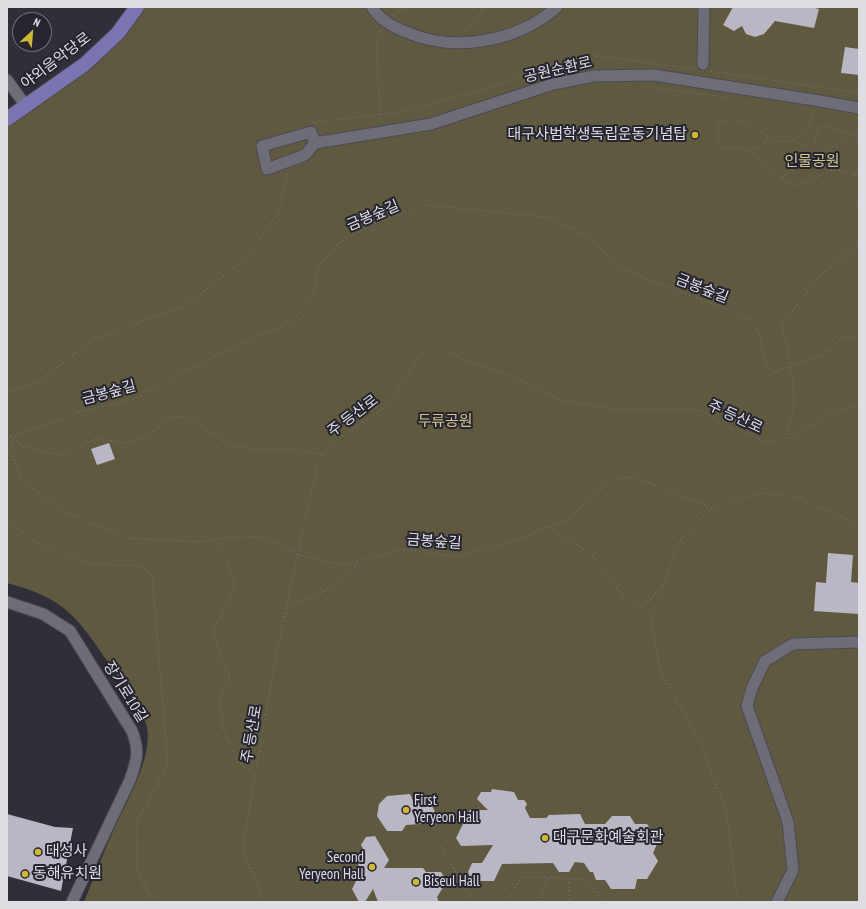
<!DOCTYPE html>
<meta charset="utf-8">
<style>
body{margin:0}
#map{position:relative;width:866px;height:909px;overflow:hidden;background:#302f39;font-family:"PT Sans Narrow",sans-serif}
canvas{display:block}
.frame{position:absolute;inset:0;border:8px solid #dddde3;pointer-events:none}
.north{position:absolute;left:12px;top:12px;width:40px;height:40px;box-sizing:border-box;background:#26252f;border:1px solid #6f6f77;border-radius:50%;rotate:26deg;font-size:11px;font-weight:700;line-height:16px;text-align:center;color:#dddde3}
.north::after{content:'';display:block;margin:auto;width:14px;height:18px;background:#ceb837;clip-path:polygon(50% 0,100% 100%,50% 72%,0 100%)}
</style>
<div id="map">
<canvas width="866" height="909"></canvas>
<div class="frame"></div>
<div class="north">N</div>
</div>
<script>
const ctx = document.querySelector('canvas').getContext('2d');
ctx.lineJoin = 'round';
function fillPath(path, color) { ctx.fillStyle = color; ctx.fill(path, 'evenodd'); }
function strokePath(path, color, width, dash) { ctx.strokeStyle = color; ctx.lineWidth = width; ctx.lineCap = dash ? 'butt' : 'round'; ctx.setLineDash(dash || []); ctx.stroke(path); }
function write(font, color, halo, rows, align = 'center') {
  ctx.font = font + ' "PT Sans Narrow","Noto Sans KR",sans-serif'; ctx.lineWidth = 4; ctx.setLineDash([]); ctx.textBaseline = 'middle'; ctx.strokeStyle = halo; ctx.fillStyle = color; for (const [text, x, y, turn = 0] of rows) {
    ctx.save(); ctx.translate(x, y); ctx.rotate((+turn || 0) * Math.PI / 180); ctx.textAlign = isNaN(turn) ? turn : align; if (halo) ctx.strokeText(text, 0, 0); ctx.fillText(text, 0, 0); ctx.restore();
  }
}
const green = new Path2D(`
 M144,7H859V902H84C94,877 104,851 115,827C127,801 153,756 147,727C143,709 114,671 103,655C73,611 59,597 7,583V124Z`);
const building = new Path2D(`
 M733,7H811L819,9L814,28L775,21L764,34L755,37L746,34L742,26L734,31L723,25Z
 M845,47L859,49V75L841,73Z
 M109,443L115,459L97,465L91,449Z
 M828,553L853,555L851,582L859,583V614L814,611L816,582L826,583Z
 M492,789L514,792L518,800H524L527,804L525,808L530,818H546L549,815L580,814L585,824H605L612,816H630L635,824H647L658,842L653,853L658,861L647,879H637L635,889H611L605,880H596L593,872H590L584,863L575,862L569,872H559L553,863L502,864L494,881H472L468,872L472,863H482L493,845L461,846L456,838L470,810H488L477,799L481,792H491Z
 M410,794L414,803H425L427,806H432L436,814L433,823L406,825L402,831H387L377,816L379,804L387,796Z
 M7,814L55,827L73,828L61,891L7,876Z
 M375,836L389,860L384,868H423L426,872H441L447,881L437,897L439,902H378L373,889L365,902H359L352,889L361,871L358,864L365,852L361,845L366,837Z`);
const path = new Path2D(`
 M479,7L483,11
 M392,15L409,7
 M462,33L487,7
 M711,71L859,93
 M641,86L731,98
 M812,110L811,123C805,127 799,137 792,140C770,148 758,124 738,120C733,119 723,123 717,123L719,145L722,150C723,148 728,148 732,148C763,147 765,173 790,183C806,189 816,174 830,171C840,168 850,173 859,177
 M314,122L396,113L483,90L550,64L591,55L695,69
 M381,123L376,46L381,29
 M793,140L807,147L814,145L819,127C834,125 845,135 859,136
 M750,151L764,144L768,138
 M854,175L859,167
 M783,178L803,160L819,156L824,150L841,144L851,135
 M857,205L859,204
 M7,393L41,380L92,340L188,304L245,259L277,215L286,185L287,171
 M7,434L24,446L59,455L96,439L131,443L155,430L172,416L186,417L230,445L256,449H287L324,455
 M790,438L788,426L794,407L792,373L782,325L817,279L859,243
 M712,508L634,477L612,479L567,519L528,536L459,557L403,549L344,565L298,555L269,538L240,536L197,542L127,538L65,512L21,480L10,450L12,437L76,413L137,398L216,355L293,321L312,299L319,265L339,243L355,233L382,220L428,205L546,217L584,234L619,266L643,278L722,307L748,319L759,333L766,367L774,373L826,353L843,338L859,337
 M7,520L36,543L92,564L143,566L152,576L168,765L136,823L137,871L154,902
 M549,527L590,553L607,573L624,598L638,607L651,599L663,585
 M208,541L225,556L236,587L213,631L222,661L230,677L220,698L223,729L238,762L255,775
 M285,617L293,605L313,597L341,582L359,562
 M441,847L473,902
 M551,877L589,880L603,902
 M569,879V902
 M264,902L243,848L276,655L317,465L330,445L384,408L422,352H447L524,382L561,400L622,410H701L726,426L769,443L795,436L838,410L859,406
 M507,902L521,877H550L537,902
 M735,902L737,898L727,816L702,744L661,673L652,625L653,613L681,539L712,508L758,493L796,497L859,525`);
const minor = new Path2D(`
 M372,7C379,19 393,27 406,32C454,53 517,42 557,7
 M703,64L704,7
 M7,80L26,106
 M315,143L311,132L262,146L267,169L305,155L315,143L431,124L553,84L594,76L654,75L814,100L859,108
 M7,602L43,614L70,631L132,731C140,752 137,759 130,780L72,902
 M777,902L793,870L788,822L747,706L752,688L765,661L793,644L859,642`);
const major = new Path2D(`
 M7,119L85,64L118,33L137,7`);
const markers = [
 [695,135,4,"#ceb837"],
 [406,810,4,"#ceb837"],
 [545,838,4,"#ceb837"],
 [38,852,4,"#ceb837"],
 [372,867,4,"#ceb837"],
 [25,874,4,"#ceb837"],
 [416,882,4,"#ceb837"]
];
const streetNames = [
 ["야외음악당로",56,61,-37],
 ["공원순환로",558,70,-13],
 ["금봉숲길",373,216,-23],
 ["금봉숲길",702,289,21],
 ["금봉숲길",109,393,-15],
 ["주 등산로",353,416,-37],
 ["주 등산로",735,417,25],
 ["금봉숲길",434,542,4],
 ["장기로10길",125,692,58],
 ["주 등산로",252,734,-80]
];
const poiNames = [
 ["대구사범학생독립운동기념탑",687,135,"right"],
 ["First",414,801],
 ["Yeryeon Hall",414,818],
 ["대구문화예술회관",553,838],
 ["대성사",46,852],
 ["Second",364,858,"right"],
 ["Yeryeon Hall",364,875,"right"],
 ["동해유치원",33,874],
 ["Biseul Hall",424,882]
];
const parkNames = [
 ["인물공원",812,162],
 ["두류공원",445,422]
];
fillPath(green, '#5e593f');
fillPath(building, '#b8b7c3');
strokePath(minor, '#4b4a53', 13);
strokePath(major, '#4b4a53', 16);
strokePath(path, '#6f6e77', 1.5, [1, 3]);
strokePath(minor, '#6d6d78', 11);
strokePath(major, '#7b74b2', 14);
for (const [x, y, r, color] of markers) { const dot = new Path2D(); dot.arc(x, y, r, 0, 2 * Math.PI); ctx.fillStyle = color; ctx.fill(dot); strokePath(dot, '#26252f', 1.5); }
write('15px', '#dddde3', '#26252f', streetNames);
write('15px', '#dddde3', '#26252f', poiNames, 'left');
write('15px', '#d1c78f', '#26252f', parkNames);
</script>
